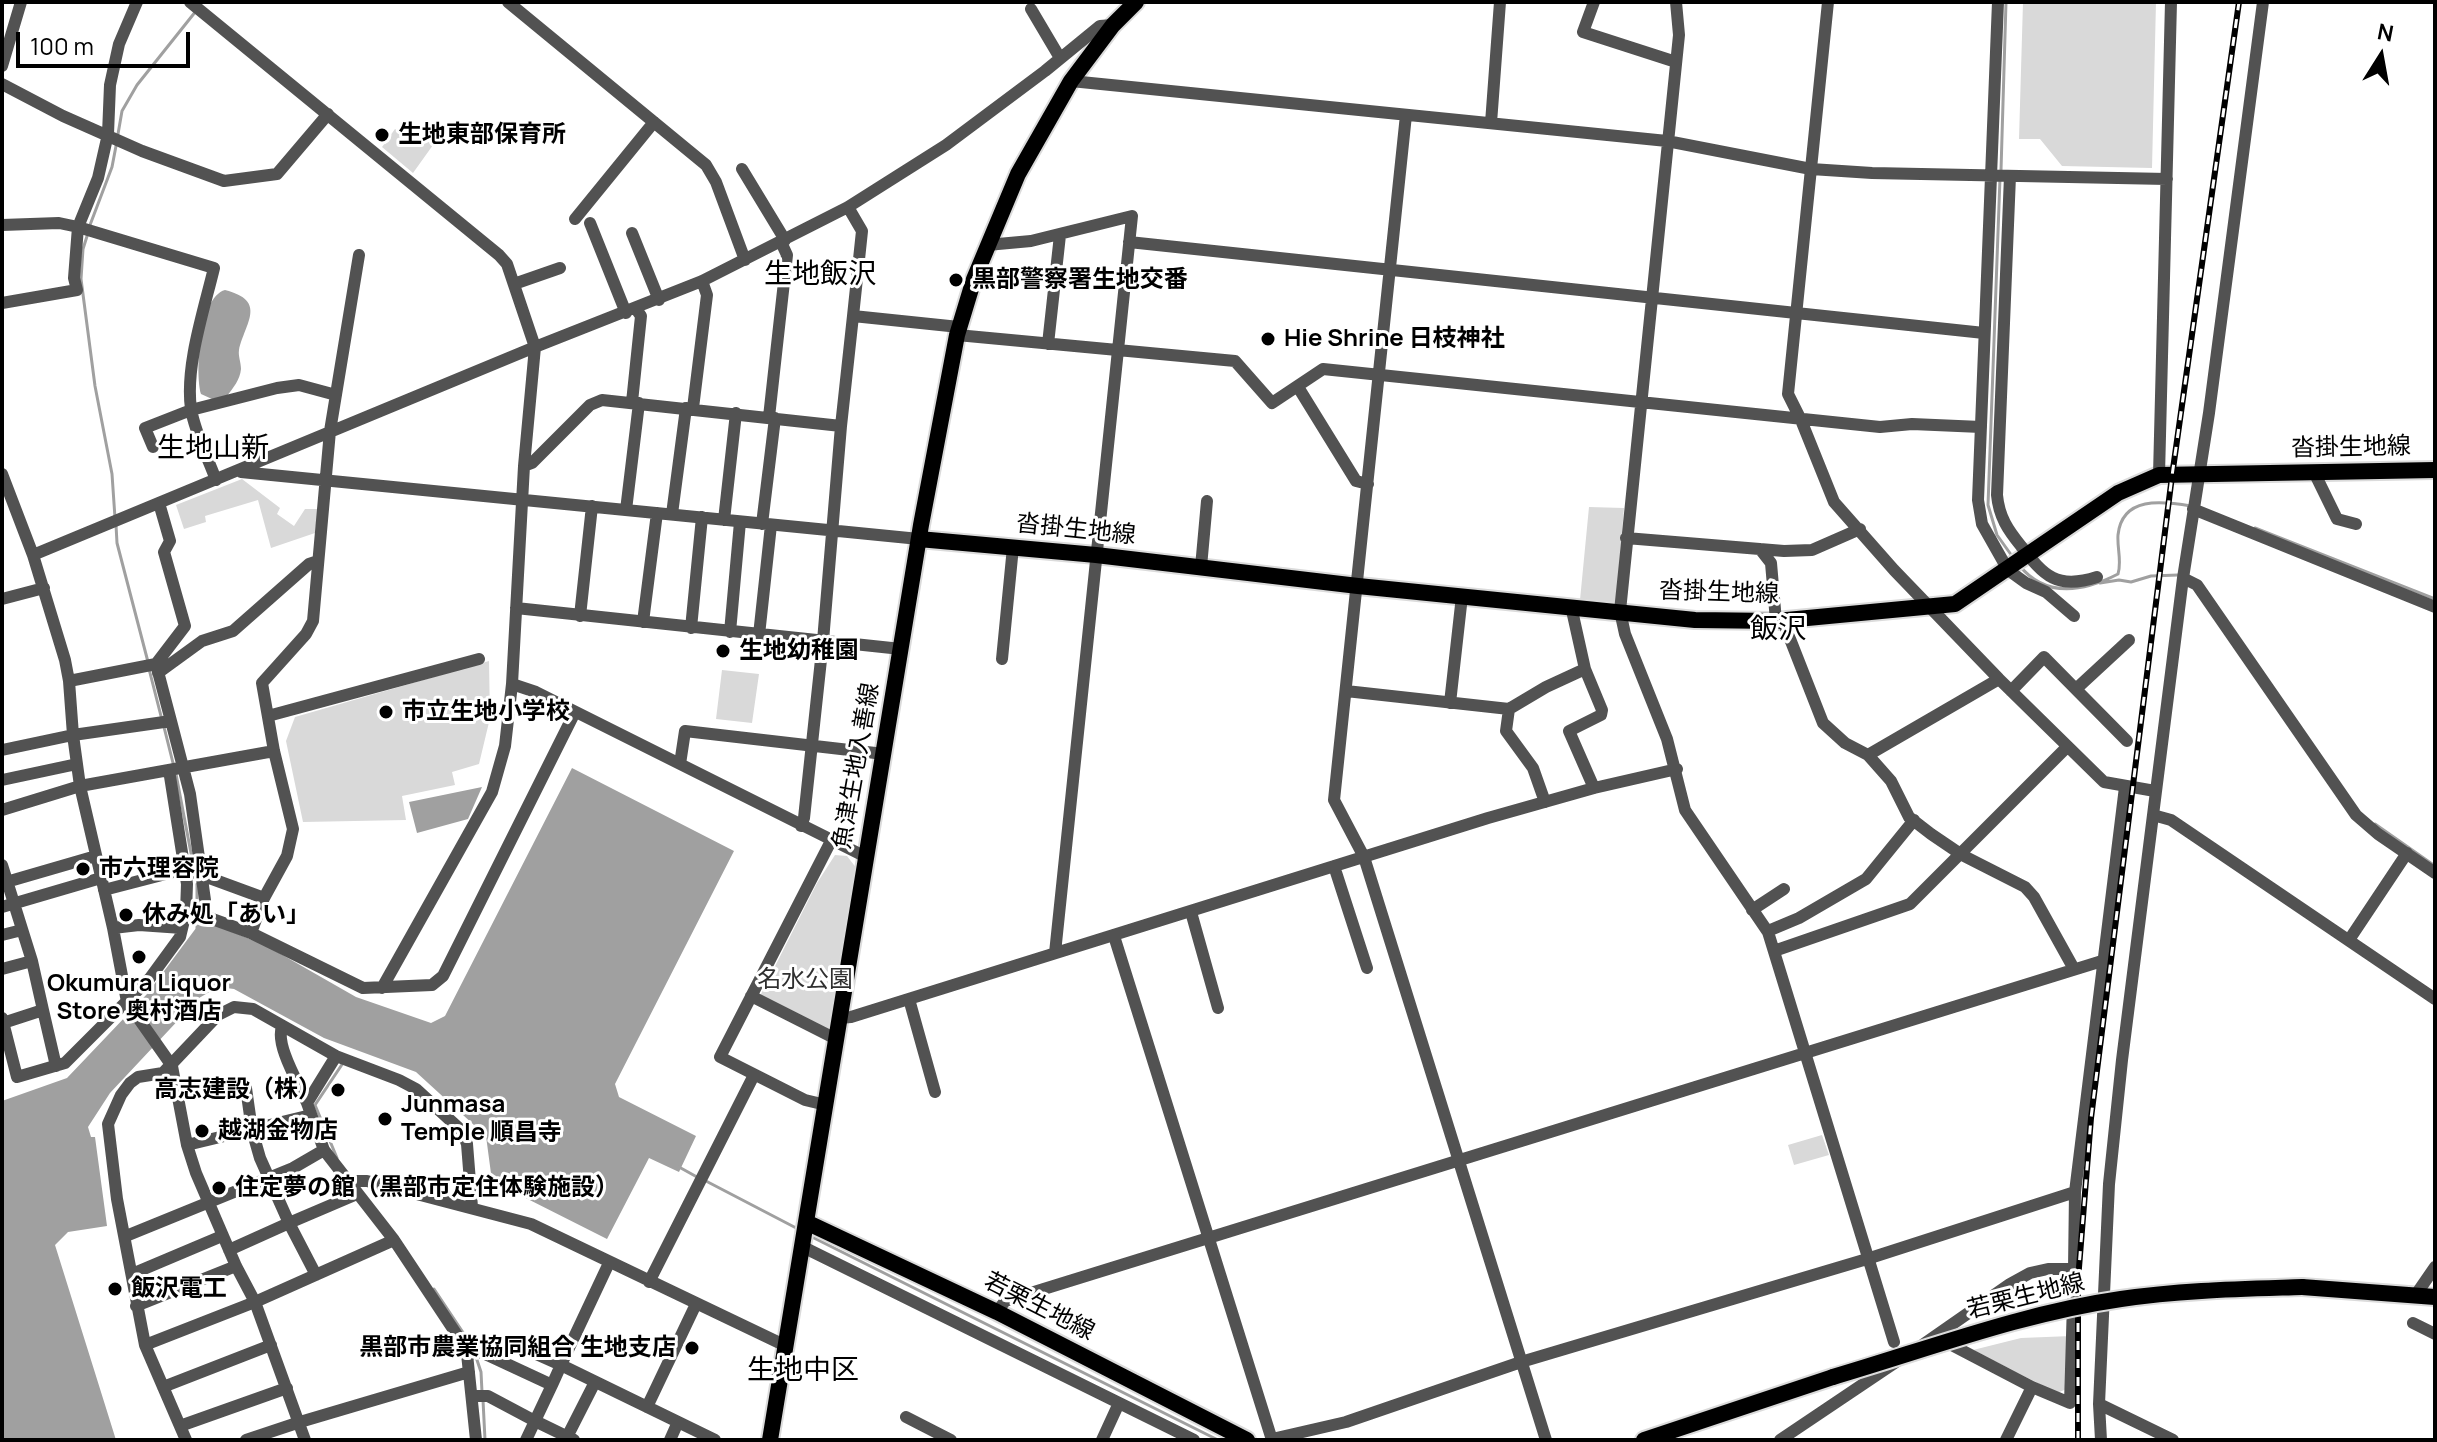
<!DOCTYPE html>
<meta charset="utf-8">
<style>
body{margin:0}
#map{position:relative;width:2437px;height:1442px;overflow:hidden;background:#fff;font-family:Manrope,sans-serif}
canvas{display:block}
.frame{position:absolute;inset:0;border:4px solid #000;pointer-events:none}
.north{position:absolute;left:2341px;top:16px;width:80px;height:80px;-webkit-text-stroke:6px #fff;paint-order:stroke;rotate:11deg;font-size:22px;font-weight:700;line-height:32px;text-align:center;color:#000}
.north::after{content:'';display:block;margin:auto;width:28px;height:36px;background:#000;clip-path:polygon(50% 0,100% 100%,50% 72%,0 100%)}
.scale{position:absolute;left:16px;top:32px;width:174px;height:36px;box-sizing:border-box;border:4px solid #000;border-top:0;padding-left:10px;font-size:24px;line-height:28px;white-space:nowrap;color:#000;-webkit-text-stroke:6px #fff;paint-order:stroke}
</style>
<div id="map">
<canvas width="2437" height="1442"></canvas>
<div class="frame"></div>
<div class="north">N</div>
<div class="scale">100 m</div>
</div>
<script>
const ctx = document.querySelector('canvas').getContext('2d');
ctx.lineJoin = 'round';
function fillPath(path, color) { ctx.fillStyle = color; ctx.fill(path, 'evenodd'); }
function strokePath(path, color, width, dash) { ctx.strokeStyle = color; ctx.lineWidth = width; ctx.lineCap = dash ? 'butt' : 'round'; ctx.setLineDash(dash || []); ctx.stroke(path); }
function write(font, color, halo, rows, align = 'center') {
  ctx.font = font + ' Manrope,"Noto Sans JP",sans-serif'; ctx.lineWidth = 6; ctx.setLineDash([]); ctx.textBaseline = 'middle'; ctx.strokeStyle = halo; ctx.fillStyle = color; for (const [text, x, y, turn = 0] of rows) {
    ctx.save(); ctx.translate(x, y); ctx.rotate((+turn || 0) * Math.PI / 180); ctx.textAlign = isNaN(turn) ? turn : align; if (halo) ctx.strokeText(text, 0, 0); ctx.fillText(text, 0, 0); ctx.restore();
  }
}
const green = new Path2D(`
 M2023,2H2156L2152,168L2062,166L2040,139H2019Z
 M409,125L433,145L413,173L382,147L395,129L401,133Z
 M242,479L280,508L277,514L294,526L305,509H318L315,533L271,548L258,500L205,516L206,522L184,529L176,505Z
 M1589,507L1624,508L1616,605L1580,600Z
 M489,661L490,718L479,764L452,772L455,785L402,796L406,820L303,822L286,741L295,717Z
 M722,670L759,674L752,723L716,719Z
 M835,855L847,856L857,869L831,1031L760,996L817,883Z
 M1822,1135L1829,1155L1794,1165L1788,1145Z
 M2071,1336L2069,1388L2057,1393L1973,1350L2021,1338Z`);
const water = new Path2D(`
 M225,290C268,301 245,323 239,350C238,356 241,362 241,369C240,380 233,388 227,396L212,399L201,394C195,372 199,297 225,290Z
 M572,768L734,851L615,1084L619,1097L696,1136L679,1172L649,1158L607,1239L492,1181L486,1136L416,1072L324,1038L234,989L218,987L199,998L110,1093L88,1127L91,1137H95L107,1226L68,1232L55,1245L116,1440H2V1397H4L2,1382V1101L67,1078L147,994L202,920L265,945L356,997L431,1023L445,1016Z
 M482,787L468,819L417,833L409,802Z`);
const stream = new Path2D(`
 M118,134L122,111L137,85L196,11
 M2001,170L2006,2
 M2000,178L1988,505L1997,535L2012,556
 M90,225L112,167L116,146
 M88,233L83,249L81,279L95,386L112,474L115,518
 M116,525L117,543L148,662
 M2255,528L2435,599
 M2019,565C2046,599 2085,591 2118,574C2122,561 2117,549 2118,535C2122,496 2162,501 2191,506
 M2100,583L2119,580L2131,582L2151,576L2178,575
 M149,669L162,720
 M164,727L174,767
 M176,774L194,869
 M2375,824L2435,866
 M197,884V928
 M337,1158L315,1105L343,1063
 M679,1167L697,1177
 M704,1180L800,1230
 M810,1236L1218,1440
 M434,1289L474,1349
 M476,1357L481,1372L482,1392
 M483,1400L485,1440`);
const minor = new Path2D(`
 M190,2L499,255L507,264L535,347L524,466L512,684L505,746L492,792L382,988
 M508,2L706,165L716,182L745,260
 M1594,2L1583,32L1676,62
 M1676,2L1679,35L1620,611L1625,634L1667,739L1685,810L1768,932L1894,1342
 M1828,2L1788,394L1801,420L1834,502L1894,570L1999,679L2104,782L2155,791
 M1998,2L1978,500L1982,524L2008,570L2026,583L2046,592L2074,616
 M1031,9L1060,58
 M2,66L21,2
 M1071,81L1667,141L1811,169L1872,173L2167,179
 M2,84L63,116L142,151L224,181L277,174L328,114
 M1406,115L1334,800L1364,857L1546,1440
 M1491,123L1500,2
 M742,169L785,240
 M2010,176L1997,495C1999,517 2008,530 2021,546C2044,576 2057,590 2097,577
 M848,207L862,231L853,316
 M575,219L654,122
 M590,223L626,313
 M2,225L59,223L78,227L214,268C204,310 185,366 191,409C195,433 208,458 216,480
 M632,233L659,300
 M1129,242L1984,333
 M987,245L1031,241L1132,216L1055,953
 M514,284L560,268
 M2,303L77,290L74,278L78,227L98,178L108,134L110,85L119,44L137,2
 M957,335L1235,361L1272,403L1323,369L1880,427L1912,424L1981,427
 M1048,344L1060,235
 M1298,387L1356,481L1368,484
 M632,402L641,316L636,309
 M693,408L707,295L702,281
 M769,417L787,255L781,242
 M153,447L145,428L191,410L277,388L299,385L336,395
 M524,466L532,463L590,405L602,400L841,426L853,316L959,327
 M241,472L919,539
 M2314,472L2337,519L2356,524
 M2,474L33,555L65,660L69,681L73,735L80,786L113,928L127,1002L172,1066L187,1145L196,1173L236,1266L255,1302L305,1440
 M2159,475L2171,2
 M159,503L170,541L164,552L185,626L156,664L171,721
 M2193,509L2435,607
 M626,510L639,403
 M672,514L686,408
 M724,520L736,413
 M762,524L775,418
 M1626,538L1784,551L1812,550L1860,529
 M1760,549L1771,563L1776,621
 M33,555L535,347L702,281L848,207L946,145L1045,71L1100,26L1113,25
 M1201,567L1207,501
 M2183,578L2197,585L2356,815L2378,834L2435,873
 M2,599L44,588
 M516,608L901,649
 M580,616L592,506
 M1783,621L1823,723L1845,743L1868,755L1891,781L1909,817L1931,834L1962,855L2025,887L2034,897L2074,969
 M643,622L657,513
 M691,628L702,517
 M730,632L740,522
 M759,635L771,525
 M1002,659L1013,547
 M1585,669L1602,710L1601,715L1569,731L1594,788
 M158,673L202,641L233,631L309,564L318,561
 M69,681L156,664
 M512,684L536,692L866,857
 M2076,689L2129,640
 M1346,691L1509,709L1546,687L1585,669L1571,606
 M2011,691L2044,657L2127,741
 M1450,703L1462,596
 M1509,709L1506,731L1533,768L1545,802
 M268,716L479,659
 M2,750L73,735L171,721L190,794L205,900L204,916L251,933L363,988L432,985L443,976L575,712
 M1868,755L1999,679
 M680,764L685,731L884,754
 M2,780L77,764
 M2,810L80,786L274,751
 M2153,815L2171,820L2435,999
 M801,826L804,818L823,641L841,426
 M2,865L32,961
 M1334,866L1367,968
 M3,883L96,856
 M104,890L185,869L264,898
 M2,907L101,878
 M1752,910L1784,889
 M1191,912L1218,1008
 M113,928L139,925L182,928
 M1768,931L1799,918L1866,879L1914,820
 M251,933L264,898L287,856L293,829L274,751L262,683L306,634L313,621L330,431L359,255
 M2,935L22,930
 M1114,936L1272,1440
 M2349,940L2407,853
 M1774,951L1910,904L2067,747
 M2,969L32,961L43,1010
 M751,996L836,1039
 M909,999L935,1092
 M2,1018L17,1077L65,1063L150,978L180,937L186,912L187,884L169,770
 M839,1018L851,1017L1488,818L1594,788L1677,769
 M3,1023L43,1010L56,1066
 M282,1027C275,1045 299,1084 307,1103
 M336,1056L307,1103L324,1150L394,1240L461,1341L467,1354L476,1440
 M826,1105L805,1100L720,1057L831,841
 M187,1145L311,1115
 M347,1181H367L531,1224L786,1346
 M126,1236L293,1168L324,1150
 M803,1247L1194,1440
 M229,1250L289,1223L260,1158L252,1130L246,1088
 M132,1274L222,1236
 M316,1275L289,1223L357,1194
 M649,1282L754,1075
 M2415,1296L2435,1267
 M136,1306L236,1266
 M997,1312L1005,1301L2102,961
 M2413,1323L2435,1334
 M1942,1340L2032,1387L2070,1403L2074,1269
 M145,1345L255,1302L394,1240
 M516,1345L561,1365L609,1263
 M1921,1346L2010,1284L2030,1273L2048,1269H2074L2075,1192L2125,787
 M467,1354L481,1352L552,1385L561,1365L715,1440
 M163,1387L271,1345
 M473,1396H488L535,1421L552,1385
 M2099,1404L2173,1440
 M647,1407L696,1304
 M906,1417L951,1440
 M180,1426L287,1388
 M567,1437L595,1382
 M1272,1439L1346,1422L1521,1362L1867,1259L2075,1192
 M186,1440L145,1345L117,1199L108,1124L121,1095L130,1083L138,1077L163,1073L218,1015L234,1007L253,1009L336,1056L399,1080L416,1089L462,1131L467,1144L472,1207
 M246,1440L300,1422L469,1372
 M526,1440L535,1421L574,1440
 M670,1440L678,1422
 M1102,1440L1119,1403
 M1780,1440L1899,1360
 M2006,1440L2032,1387
 M2101,1440L2099,1404L2109,1184L2122,1060L2183,578L2209,413L2263,2`);
const major = new Path2D(`
 M919,539L1096,555L1358,586L1695,620L1776,621L1955,604L2118,493L2159,475L2435,470
 M806,1222L997,1312L1247,1440
 M2302,1287L2435,1297
 M770,1440L921,525L957,335L974,279L1018,174L1071,81L1113,25L1136,2
 M1644,1440L1833,1377`);
const rail = new Path2D(`
 M2078,1440V1280L2091,1118L2172,476L2239,2`);
const majorBridge = new Path2D(`
 M1833,1377C1928,1349 2023,1313 2121,1299C2181,1290 2241,1289 2302,1287`);
const markers = [
 [382,135,8,"#000"],
 [956,280,8,"#000"],
 [1268,339,8,"#000"],
 [723,651,8,"#000"],
 [386,712,8,"#000"],
 [83,869,8,"#000"],
 [126,915,8,"#000"],
 [139,957,8,"#000"],
 [338,1090,8,"#000"],
 [385,1119,8,"#000"],
 [202,1131,8,"#000"],
 [219,1188,8,"#000"],
 [115,1289,8,"#000"],
 [692,1348,8,"#000"]
];
const poiNames = [
 ["生地東部保育所",398,135],
 ["黒部警察署生地交番",972,280],
 ["Hie Shrine 日枝神社",1284,339],
 ["生地幼稚園",739,651],
 ["市立生地小学校",402,712],
 ["市六理容院",99,869],
 ["休み処「あい」",142,915],
 ["Okumura Liquor",139,984,"center"],
 ["Store 奥村酒店",139,1012,"center"],
 ["高志建設（株）",322,1090,"right"],
 ["Junmasa",401,1105],
 ["Temple 順昌寺",401,1133],
 ["越湖金物店",218,1131],
 ["住定夢の館（黒部市定住体験施設）",235,1188],
 ["飯沢電工",131,1289],
 ["黒部市農業協同組合 生地支店",676,1348,"right"]
];
const streetNames = [
 ["沓掛生地線",2351,448,-1],
 ["沓掛生地線",1076,530,6],
 ["沓掛生地線",1719,593,2],
 ["魚津生地入善線",857,766,-80],
 ["若栗生地線",2026,1297,-14],
 ["若栗生地線",1039,1307,27]
];
const parkNames = [
 ["名水公園",805,980]
];
const quarterNames = [
 ["生地飯沢",820,275],
 ["生地山新",213,449],
 ["飯沢",1778,630],
 ["生地中区",803,1371]
];
fillPath(green, '#d9d9d9');
fillPath(water, '#a0a0a0');
strokePath(stream, '#a0a0a0', 3);
strokePath(major, '#dbdbdb', 20);
strokePath(minor, '#525252', 12);
strokePath(major, '#000', 16);
strokePath(rail, '#000', 6);
strokePath(rail, '#fff', 3, [9]);
strokePath(majorBridge, '#dbdbdb', 20, []);
strokePath(majorBridge, '#000', 16);
for (const [x, y, r, color] of markers) { const dot = new Path2D(); dot.arc(x, y, r, 0, 2 * Math.PI); ctx.fillStyle = color; ctx.fill(dot); strokePath(dot, '#fff', 3); }
write('bold 24px', '#000', '#fff', poiNames, 'left');
write('24px', '#000', '#fff', streetNames);
write('24px', '#303030', '#fff', parkNames);
write('28px', '#000', '#fff', quarterNames);
</script>
